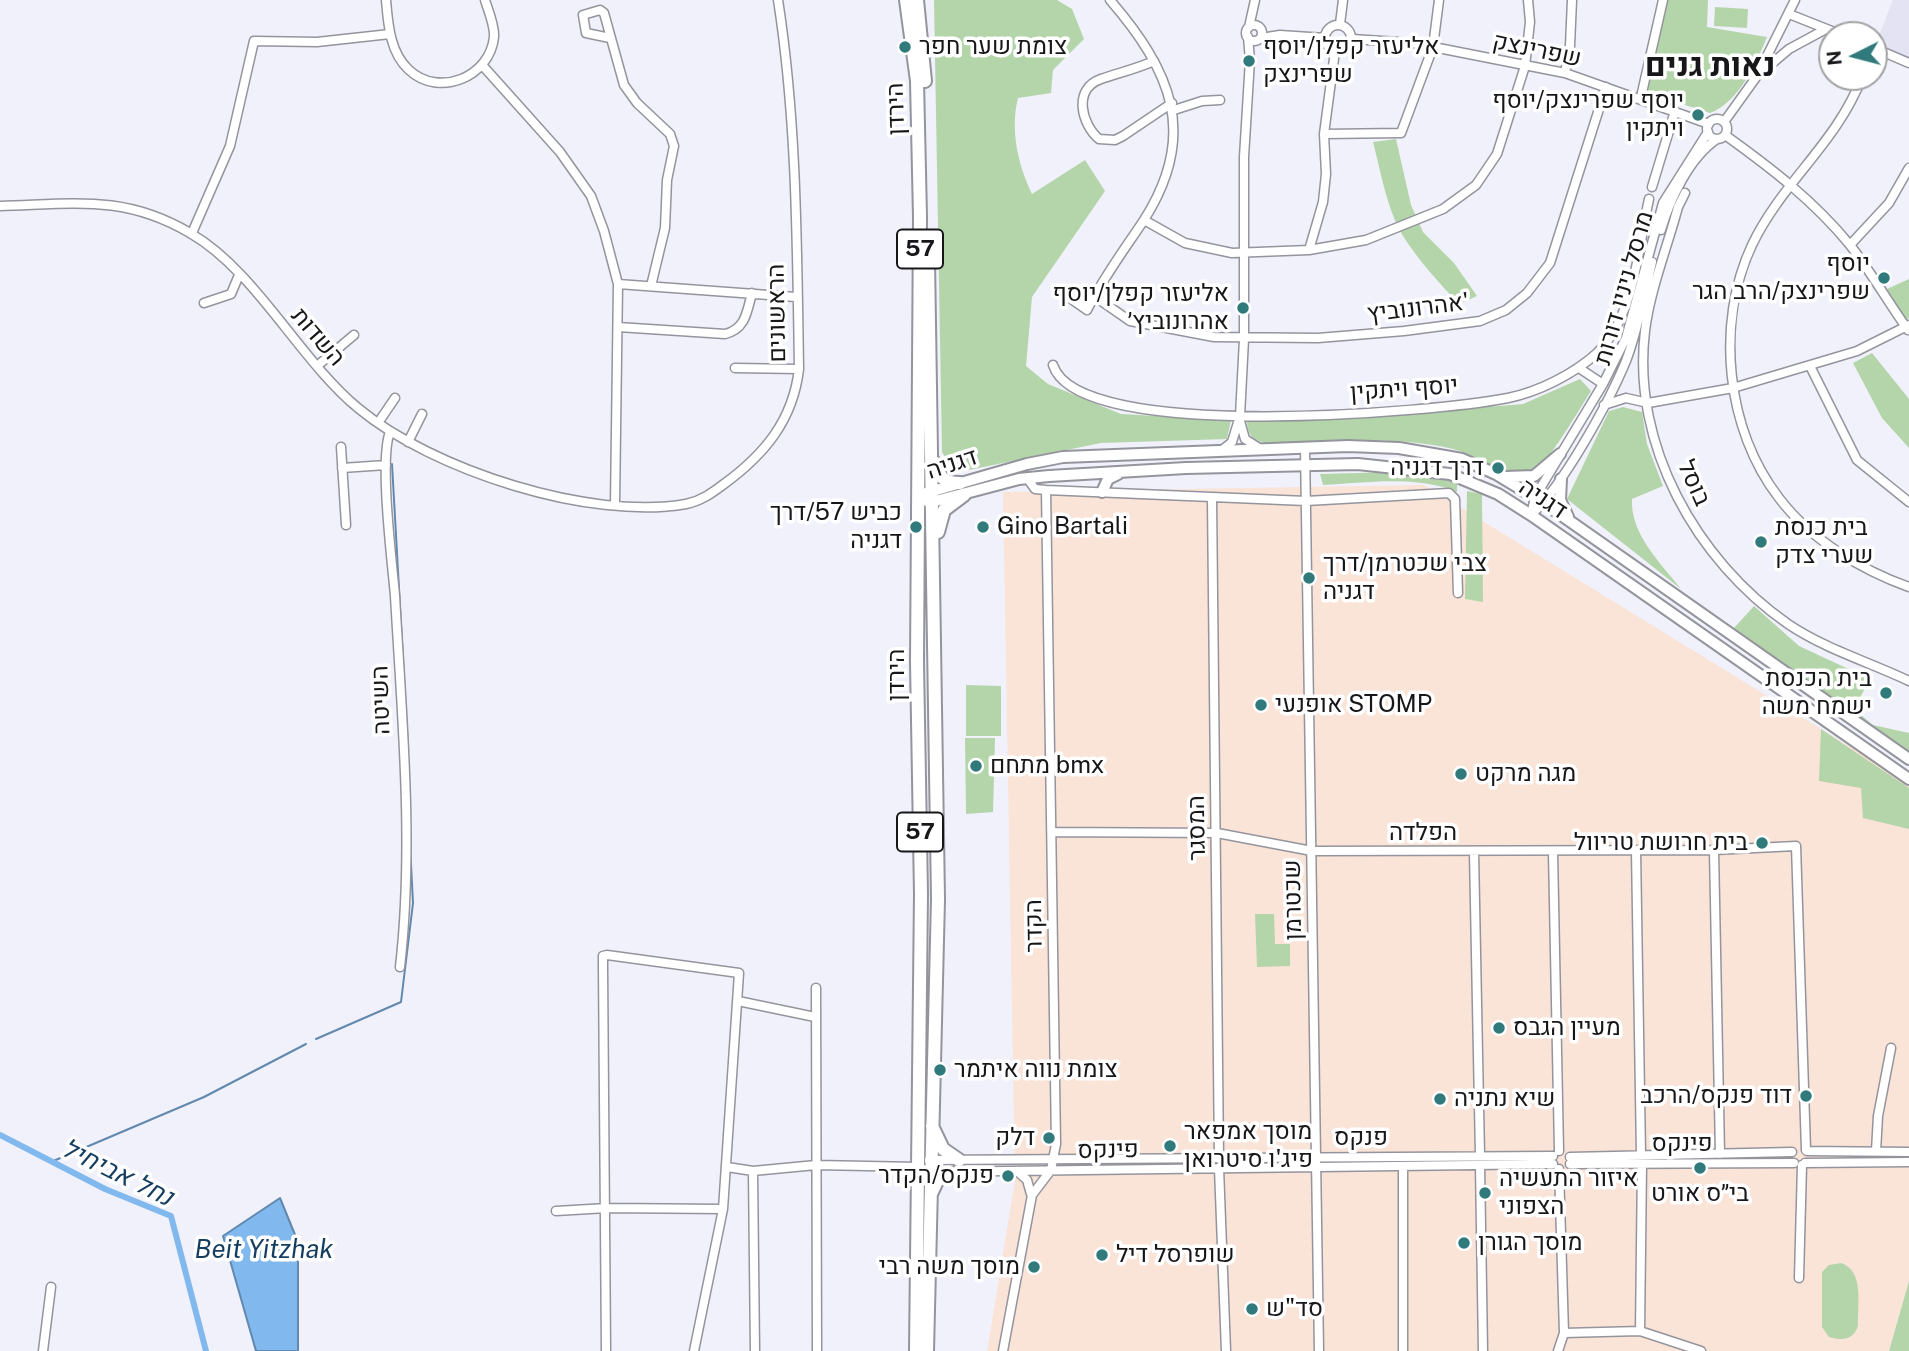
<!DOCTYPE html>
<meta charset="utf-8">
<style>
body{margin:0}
#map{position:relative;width:1909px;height:1351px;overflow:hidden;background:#f1f1fb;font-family:"Public Sans",sans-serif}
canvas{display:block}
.north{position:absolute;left:1818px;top:21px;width:70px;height:70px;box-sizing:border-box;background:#fff;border:2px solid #a2a2a3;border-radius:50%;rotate:264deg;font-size:19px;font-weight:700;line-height:28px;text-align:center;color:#17171a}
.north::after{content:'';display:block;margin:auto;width:24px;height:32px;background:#317a7c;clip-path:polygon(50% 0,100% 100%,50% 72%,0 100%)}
</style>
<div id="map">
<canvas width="1909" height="1351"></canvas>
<div class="north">N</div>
</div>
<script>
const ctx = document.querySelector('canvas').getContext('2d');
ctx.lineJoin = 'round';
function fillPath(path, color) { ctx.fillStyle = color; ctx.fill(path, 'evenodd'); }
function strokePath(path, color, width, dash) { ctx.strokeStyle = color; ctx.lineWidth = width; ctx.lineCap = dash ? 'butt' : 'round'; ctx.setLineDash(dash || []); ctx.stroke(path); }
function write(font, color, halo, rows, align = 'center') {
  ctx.font = font + ' "Public Sans",Heebo,sans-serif'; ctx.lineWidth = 7; ctx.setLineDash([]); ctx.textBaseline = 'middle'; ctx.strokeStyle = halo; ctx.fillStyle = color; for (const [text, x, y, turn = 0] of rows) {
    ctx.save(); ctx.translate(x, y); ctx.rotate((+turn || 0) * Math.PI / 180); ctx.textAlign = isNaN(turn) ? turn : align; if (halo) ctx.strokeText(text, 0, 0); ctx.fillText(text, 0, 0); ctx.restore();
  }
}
const built = new Path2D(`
 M1893,0H1909V58L1876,43Z`);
const industrial = new Path2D(`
 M1424,485L1847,745L1909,777V1281L1889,1351H987L1015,1181L1003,492Z`);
const green = new Path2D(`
 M934,0H1057L1072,9L1084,39L1053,70L1051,93L1018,98C1010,130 1018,165 1032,194L1085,160L1105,191L1032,297L1026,366L1048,384L1121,414L1231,420L1227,439L1101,443L954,473L942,452Z
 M1668,0H1708L1707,27L1767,37C1756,64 1739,102 1710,113L1645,92Z
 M1715,7L1748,9L1747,28L1714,26Z
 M1396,139L1411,205L1423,232L1454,263L1477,296L1459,304C1439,283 1419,261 1403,236C1387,209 1381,173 1373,142Z
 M1909,279V318L1906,320L1887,289Z
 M1872,353L1909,399V448L1882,418L1853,363Z
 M1580,379L1591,391C1582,405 1550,460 1539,466C1509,484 1482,456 1453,449C1393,435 1328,442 1266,443C1252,440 1247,434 1247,420L1382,416L1523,404Z
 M1623,407L1642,412L1647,444L1663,486L1632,499C1630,534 1661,563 1681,589L1567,499L1609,411Z
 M1396,472L1457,481V492C1417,475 1366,483 1323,485L1320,474Z
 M1467,491L1482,494L1483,602L1465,599Z
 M1754,606L1799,646L1870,679L1854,709L1873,725L1909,733V754L1734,628Z
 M966,685L1001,686V736H966Z
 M1821,729L1909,788V829L1863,818L1861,788L1819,781Z
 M965,738H995L993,812L966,814Z
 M1255,914H1274L1275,944H1290V966L1257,967Z
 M1841,1263C1865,1271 1857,1305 1858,1326C1853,1340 1843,1341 1829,1337L1822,1327V1272L1829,1265Z
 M1909,1281V1351H1889Z`);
const water = new Path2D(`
 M280,1198L298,1242V1351H256L223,1236Z`);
const stream = new Path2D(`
 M392,464L408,749
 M316,1039L401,1002L413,903L410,845
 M51,1162L204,1097L306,1044`);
const canal = new Path2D(`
 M0,1135L105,1189L171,1216L206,1351`);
const minor = new Path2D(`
 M386,0C388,24 390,53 409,70C439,98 490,77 494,37C495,26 488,10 485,0
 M1789,14L1842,35
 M1340,24L1343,0
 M1325 38a13 13 0 1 1 26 0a13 13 0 1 1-26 0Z
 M1246 33a8 8 0 1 1 16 0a8 8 0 1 1-16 0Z
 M1249,27L1255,0
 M610,38L586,33L583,15L600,10L604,13L624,85L637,103L670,134L674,146L667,180L665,228L651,286
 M1261,38L1280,35L1325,38
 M1352,39L1413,43L1565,73L1709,124
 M1874,48L1909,63
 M1154,61C1136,69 1118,73 1101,79C1072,89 1082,125 1099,139L1115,140L1123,136L1172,103
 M483,66L560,152L591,196L604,231L618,284L615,505
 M1762,72L1789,49L1826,29
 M1565,73L1570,46L1572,0
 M1862,77C1837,143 1782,182 1752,245C1715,324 1726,429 1779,498C1810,539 1861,570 1909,587
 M1641,97L1663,0
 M1174,110L1202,101L1220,100
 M1707 129a10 10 0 1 1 20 0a10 10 0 1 1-20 0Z
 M1724,122L1757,76L1795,0
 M1324,134L1401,133L1433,47L1439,0
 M1725,135C1771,168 1814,201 1850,245C1871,272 1888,302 1908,330
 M1652,187L1675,111
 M1685,193L1678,207C1667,248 1650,290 1645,331C1631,445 1697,561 1788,624C1825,649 1869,662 1909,681
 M0,206C73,204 124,194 190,233C256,271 298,358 358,408C432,470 591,521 686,504C701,501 712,493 724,484C765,454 793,420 799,369C797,247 797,121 778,0
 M1144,220L1185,243L1232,253L1309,250L1366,240L1443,209L1476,185L1497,154L1525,66L1530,22L1528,0
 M1661,230C1670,199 1689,158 1717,139
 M192,233L230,146L254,41L317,42L390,34
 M1850,245L1889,203L1909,168
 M1309,250L1323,202L1326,174L1324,134L1335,51
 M618,284L796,297
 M1060,291L1087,310C1103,278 1124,250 1144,220C1199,134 1171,71 1110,0
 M1094,296L1130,321L1214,337L1318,338L1404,331L1480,321L1506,310L1527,293L1550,263L1606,87
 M204,303L231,294L239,275
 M618,327L725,334C746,329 747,311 752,293
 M1053,365C1078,444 1438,412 1508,398C1538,392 1574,374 1597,353C1635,316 1638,248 1649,199
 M317,366L354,335
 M1810,366L1857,460L1909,502
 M735,368L799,369
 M1579,368L1603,384
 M1626,398L1648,403L1733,388L1857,351L1909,325
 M1604,405L1626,398
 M1240,421L1245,439L1259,448
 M378,423L395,398
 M390,432C379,459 392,561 395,596C402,718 414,845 400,967
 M408,442L422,414
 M341,447L346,525
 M1305,448L1319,1351
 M1222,450L1232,442L1240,416L1244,339V157L1250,60L1248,37
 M342,468L386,465
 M1027,478L1035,489L1046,490L1306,501L1449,493L1455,499L1458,593
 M1212,499L1219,1158
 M1531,515L1535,497L1603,384L1626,338L1663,203L1708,132
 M1531,515C1563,486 1609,402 1626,361C1638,330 1644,295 1652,262
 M1052,832L1217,833L1312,851L1714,850L1796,846L1806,1150
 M1636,850L1641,1155
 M1714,850L1720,1154
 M1474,852L1480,1156
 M1553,852L1559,1151
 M816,988L817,1351
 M738,1001L815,1017
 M1807,1151L1909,1152
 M1876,1151L1878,1116L1891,1048
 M1570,1157L1792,1152
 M929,1160L1553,1156
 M1805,1163L1909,1162
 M1570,1164L1794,1163
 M1480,1165L1483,1351
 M1403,1166V1351
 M727,1167L753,1171L816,1165L918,1167L929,1172L1553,1164
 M1219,1168L1226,1351
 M1559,1169L1564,1333
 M753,1171L755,1351
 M1017,1171L1027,1180L1031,1194
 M556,1211L607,1208L723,1209
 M1799,1278L1802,1165
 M1640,1331L1642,1164
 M43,1351L51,1287
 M606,1351L603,967V956L607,955L739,973L723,1209L694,1351
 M1003,1351L1032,1195L1051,1170L1056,1144L1046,490
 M1558,1351L1564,1333L1640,1331L1701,1351`);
const major = new Path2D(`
 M1505,477L1534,476L1560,454
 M1561,479L1560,500L1568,517
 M1102,492L1108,479L1118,474
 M926,493L1027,464L1063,457L1348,446L1399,448L1462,459L1496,474L1544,503L1909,759
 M927,501L932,502L1019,479L1049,476L1186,468L1358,464L1450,474L1498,494L1531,515L1909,779`);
const highway = new Path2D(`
 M906,0L917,81L920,217L917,662L921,894L916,1351
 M917,0L925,81
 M934,462C940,477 943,483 960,483
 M938,532L944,510L964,495
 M932,1126L943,1149L959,1160
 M931,1194L938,1179L961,1172
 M927,1351L938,899L928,260`);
const markers = [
 [905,47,7,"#317a7c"],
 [1249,61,7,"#317a7c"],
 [1698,115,7,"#317a7c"],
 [1884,278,7,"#317a7c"],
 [1243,308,7,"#317a7c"],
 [1498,468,7,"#317a7c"],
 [916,527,7,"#317a7c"],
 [983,527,7,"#317a7c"],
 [1761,542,7,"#317a7c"],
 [1309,578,7,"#317a7c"],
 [1886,693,7,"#317a7c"],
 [1261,705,7,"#317a7c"],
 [976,766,7,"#317a7c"],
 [1461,774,7,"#317a7c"],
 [1762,843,7,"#317a7c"],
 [1499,1028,7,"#317a7c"],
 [940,1070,7,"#317a7c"],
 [1806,1096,7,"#317a7c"],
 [1440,1099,7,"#317a7c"],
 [1049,1138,7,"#317a7c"],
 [1170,1146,7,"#317a7c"],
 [1700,1168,7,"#317a7c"],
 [1008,1176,7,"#317a7c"],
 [1485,1193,7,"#317a7c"],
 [1464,1243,7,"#317a7c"],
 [1102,1255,7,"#317a7c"],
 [1034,1267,7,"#317a7c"],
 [1252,1309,7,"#317a7c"]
];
const shields = [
 [920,249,46],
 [920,832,46]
];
const shieldNames = [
 ["57",920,249],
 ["57",920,832]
];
const poiNames = [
 ["צומת שער חפר",919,47],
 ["אליעזר קפלן/יוסף",1263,47],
 ["שפרינצק",1263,75],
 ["יוסף שפרינצק/יוסף",1684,101,"right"],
 ["ויתקין",1684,129,"right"],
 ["יוסף",1870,264,"right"],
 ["שפרינצק/הרב הגר",1870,292,"right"],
 ["אליעזר קפלן/יוסף",1229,294,"right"],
 ["אהרונוביץ׳",1229,322,"right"],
 ["דרך דגניה",1484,468,"right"],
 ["כביש 57/דרך",902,513,"right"],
 ["דגניה",902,541,"right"],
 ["Gino Bartali",997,527],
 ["בית כנסת",1775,528],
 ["שערי צדק",1775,556],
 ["צבי שכטרמן/דרך",1323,564],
 ["דגניה",1323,592],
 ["בית הכנסת",1872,679,"right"],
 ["ישמח משה",1872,707,"right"],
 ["אופנעי STOMP",1275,705],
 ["מתחם bmx",990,766],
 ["מגה מרקט",1475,774],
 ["בית חרושת טריוול",1748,843,"right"],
 ["מעיין הגבס",1513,1028],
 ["צומת נווה איתמר",954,1070],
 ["דוד פנקס/הרכב",1792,1096,"right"],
 ["שיא נתניה",1454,1099],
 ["מוסך אמפאר",1184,1132],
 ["פיג'ו סיטרואן",1184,1160],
 ["דלק",1035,1138,"right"],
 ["פנקס/הקדר",994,1176,"right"],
 ["איזור התעשיה",1499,1179],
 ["הצפוני",1499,1207],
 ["בי״ס אורט",1700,1194,"center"],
 ["מוסך הגורן",1478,1243],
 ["שופרסל דיל",1116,1255],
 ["מוסך משה רבי",1020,1267,"right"],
 ["סד\"ש",1266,1309]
];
const streetNames = [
 ["שפרינצק",1537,50,12],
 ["הירדן",896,109,-92],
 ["מרסל ניניו דורות",1624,288,-74],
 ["אהרונוביץ'",1418,308,-7],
 ["הראשונים",777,313,-91],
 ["השדות",318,337,49],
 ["יוסף ויתקין",1404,389,-4],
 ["דגניה",952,464,-18],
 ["בוסל",1694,483,66],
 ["דגניה",1543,499,34],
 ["הירדן",897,675,-90],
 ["השיטה",381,700,-92],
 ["המסגר",1197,828,-91],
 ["הפלדה",1423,833],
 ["שכטרמן",1293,900,-91],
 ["הקדר",1034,926,-91],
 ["פנקס",1361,1138],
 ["פינקס",1682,1144],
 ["פינקס",1108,1150,-1]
];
const waterNames = [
 ["נחל אביחיל",117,1173,26],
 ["Beit Yitzhak",264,1250]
];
const districtNames = [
 ["נאות גנים",1710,66]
];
fillPath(built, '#e3e3f4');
fillPath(industrial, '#fae3d7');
fillPath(green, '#b4d5aa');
fillPath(water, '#81b8ed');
strokePath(water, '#6188ae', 2);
strokePath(stream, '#6188ae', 2);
strokePath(canal, '#81b8ed', 6);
strokePath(minor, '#94949d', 11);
strokePath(major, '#94949d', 14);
strokePath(highway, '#94949d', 16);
strokePath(minor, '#fff', 8);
strokePath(major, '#fff', 10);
strokePath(highway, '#fff', 12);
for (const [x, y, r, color] of markers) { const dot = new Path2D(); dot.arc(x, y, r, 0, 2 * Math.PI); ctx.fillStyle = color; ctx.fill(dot); strokePath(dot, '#fff', 2.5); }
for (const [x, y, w] of shields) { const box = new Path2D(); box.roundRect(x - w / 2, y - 19.5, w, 39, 5); ctx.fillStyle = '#fff'; ctx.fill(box); strokePath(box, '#17171a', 2); }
write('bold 23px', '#17171a', null, shieldNames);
write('24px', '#17171a', '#fff', poiNames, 'left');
write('24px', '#17171a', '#fff', streetNames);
write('italic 26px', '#143d5f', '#fff', waterNames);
write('bold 32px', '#17171a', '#fff', districtNames);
</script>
